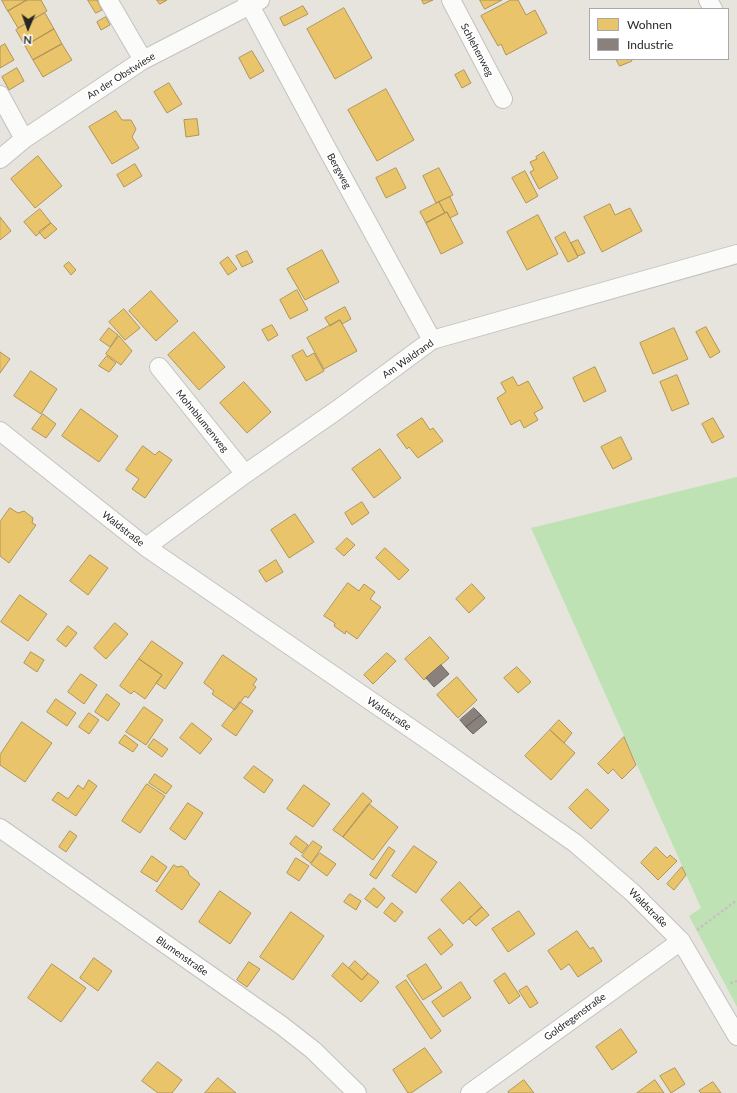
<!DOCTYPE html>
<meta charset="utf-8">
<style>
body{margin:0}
#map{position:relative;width:737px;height:1093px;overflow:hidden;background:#e6e4dd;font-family:Lato,sans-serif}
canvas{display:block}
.legend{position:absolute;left:589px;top:8px;width:140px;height:52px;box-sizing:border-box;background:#fff;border:1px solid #a9a9a9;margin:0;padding:5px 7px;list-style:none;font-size:12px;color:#272727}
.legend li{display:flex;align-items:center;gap:8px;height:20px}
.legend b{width:20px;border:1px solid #a9a9a9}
.north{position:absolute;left:8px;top:8px;width:40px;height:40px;-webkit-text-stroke:3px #fff;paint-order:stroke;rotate:182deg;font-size:11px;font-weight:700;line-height:16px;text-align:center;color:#272727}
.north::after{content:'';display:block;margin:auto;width:14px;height:18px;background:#272727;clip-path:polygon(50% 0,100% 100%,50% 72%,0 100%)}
</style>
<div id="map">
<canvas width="737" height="1093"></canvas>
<ul class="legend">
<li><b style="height:11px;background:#e9c46a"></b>Wohnen</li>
<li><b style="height:11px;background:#8a817c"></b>Industrie</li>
</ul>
<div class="north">N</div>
</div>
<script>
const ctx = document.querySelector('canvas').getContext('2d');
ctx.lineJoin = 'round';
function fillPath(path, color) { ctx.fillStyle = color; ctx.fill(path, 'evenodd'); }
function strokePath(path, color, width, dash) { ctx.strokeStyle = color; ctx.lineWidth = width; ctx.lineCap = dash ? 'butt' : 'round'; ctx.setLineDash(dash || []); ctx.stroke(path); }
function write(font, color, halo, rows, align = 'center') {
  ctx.font = font + ' Lato,sans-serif'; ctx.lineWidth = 4; ctx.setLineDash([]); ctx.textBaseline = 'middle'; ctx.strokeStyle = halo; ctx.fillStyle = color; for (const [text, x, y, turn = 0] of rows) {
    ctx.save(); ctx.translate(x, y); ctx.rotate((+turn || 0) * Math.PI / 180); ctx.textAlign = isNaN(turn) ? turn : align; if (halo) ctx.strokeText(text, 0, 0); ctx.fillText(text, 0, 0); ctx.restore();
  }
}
const green = new Path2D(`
 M737,477V1007L689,916L701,908L531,528Z`);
const homes = new Path2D(`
 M2,0H27L8,11Z
 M27,0H41L47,11L18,28L8,11Z
 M88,0H97L102,10L96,13Z
 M157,0H167L160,4Z
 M422,0H433L424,4Z
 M480,0H502L485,9Z
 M511,0H518L526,15L535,10L547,33L506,55L501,44L498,46L481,16Z
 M303,6L308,14L284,26L280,18Z
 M344,8L372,58L335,79L307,29Z
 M45,13L54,29L25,46L16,30Z
 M106,17L110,25L101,30L97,22Z
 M54,29L62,44L33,60L25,46Z
 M5,44L14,60L0,68V47Z
 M62,44L72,60L43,77L33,60Z
 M252,51L264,71L250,79L239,58Z
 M616,59H631L632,61L620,66Z
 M17,68L24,81L9,90L2,77Z
 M464,70L471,83L462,88L455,75Z
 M169,83L182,104L167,113L154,92Z
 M386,89L414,140L377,161L348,110Z
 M116,111L122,120H131L136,129L132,137L139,148L112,164L89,127Z
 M197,119L199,135L186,137L184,120Z
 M544,152L558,178L539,189L530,172L534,170L530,162L537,159L536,157Z
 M38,156L62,186L35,208L11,179Z
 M135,164L142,176L124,187L117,175Z
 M396,168L406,188L386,198L376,178Z
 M439,168L453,195L436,203L423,176Z
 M525,171L538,196L526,203L512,178Z
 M450,197L458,214L450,218L447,212L445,213L439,202Z
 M439,202L445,213L426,223L420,212Z
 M610,204L615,215L630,208L642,231L602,252L584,217Z
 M40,209L51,223L36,236L24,222Z
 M447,212L463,243L441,254L426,223Z
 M538,215L558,254L527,270L507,232Z
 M0,217L11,231L0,240Z
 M51,223L57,229L45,239L39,232Z
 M565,232L578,257L568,262L555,238Z
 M578,240L585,253L578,256L571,243Z
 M322,250L339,282L305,300L287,269Z
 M247,251L253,262L242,267L236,256Z
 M228,257L237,269L228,275L220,263Z
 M69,262L76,270L71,275L64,266Z
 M297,290L308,310L290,319L280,300Z
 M151,291L178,321L156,341L129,311Z
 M345,307L351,319L342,324L340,320L330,326L325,318Z
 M124,309L140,328L125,340L109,322Z
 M340,320L357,351L324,369L307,338Z
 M272,325L278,335L268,341L262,330Z
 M706,327L720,352L710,358L696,332Z
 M109,328L118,335L110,347L100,340Z
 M674,328L688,359L653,374L640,343Z
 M194,332L225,367L199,390L168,355Z
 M119,336L132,351L121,365L106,354Z
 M303,350L307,357L314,353L324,371L306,381L292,356Z
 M0,352L10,359L0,373Z
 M107,356L116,363L109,372L99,366Z
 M595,367L606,391L584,402L573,378Z
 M31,371L57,389L41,414L14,396Z
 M677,375L689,404L672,411L660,382Z
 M513,377L518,386L528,381L543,408L534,413L538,420L524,428L520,420L511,425L497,398L506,392L501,383Z
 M244,382L271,412L247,433L220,403Z
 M81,409L118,436L99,462L62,436Z
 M43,414L56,424L46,438L32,429Z
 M422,418L430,430L433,428L443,441L418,458L409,447L407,449L397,435Z
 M713,418L724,437L712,443L702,424Z
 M621,437L632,459L613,469L601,447Z
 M143,446L155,455L159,451L172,460L145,498L132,489L139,479L126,470Z
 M380,449L401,478L374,498L352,469Z
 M362,502L369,513L352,525L345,513Z
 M10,508L18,513L24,511L33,518L32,523L36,525L9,563L0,556V522Z
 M295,514L314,542L289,558L271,530Z
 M347,538L355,545L344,556L336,549Z
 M385,548L409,570L399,580L376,558Z
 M90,555L108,568L88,595L70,581Z
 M276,560L283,572L266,582L259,571Z
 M348,583L359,591L364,584L375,592L370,599L381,607L357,639L346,631L345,634L334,626L335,623L324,616Z
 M472,584L485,598L469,613L456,599Z
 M20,595L47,614L28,641L1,622Z
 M115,623L128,634L106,659L94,648Z
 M68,626L77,633L66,647L57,640Z
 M430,637L449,658L424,680L405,659Z
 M152,641L183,663L165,689L156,683L162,675L139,659Z
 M31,652L44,660L37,672L24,663Z
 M387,653L396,661L373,684L364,675Z
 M223,655L257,679L253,685L256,687L248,698L245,696L235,710L212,694L214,691L204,683Z
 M139,659L162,675L145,699L134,691L131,694L120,686Z
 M517,667L531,682L518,693L504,678Z
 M81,674L97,685L84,704L68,692Z
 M457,677L477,700L458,718L437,695Z
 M107,694L120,704L108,721L95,712Z
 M56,699L76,713L67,726L47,712Z
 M240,702L253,711L236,736L222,726Z
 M144,707L163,720L146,745L126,732Z
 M89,713L99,720L89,734L79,727Z
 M559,720L572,733L564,743L550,730Z
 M22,722L52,743L25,782L0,765V755Z
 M192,723L212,739L200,754L180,738Z
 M550,730L575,753L551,780L525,756Z
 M125,735L138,745L133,752L119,743Z
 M624,737L636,765L622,779L613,769L608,774L598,764Z
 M154,739L168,749L162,757L148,747Z
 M254,766L273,780L264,793L244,778Z
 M155,774L172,786L166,794L149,783Z
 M89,780L97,786L76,816L52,800L58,792L68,799L78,785L83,789Z
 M147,784L165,796L140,833L122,821Z
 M304,785L330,804L313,827L287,809Z
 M587,789L609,810L591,829L569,808Z
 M363,793L372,801L343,837L333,830Z
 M188,803L203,813L185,840L170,829Z
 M369,804L398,827L373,860L343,837Z
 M70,831L77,836L66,852L59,847Z
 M296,836L308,845L302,853L290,844Z
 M313,841L322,847L311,863L302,856Z
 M414,846L437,862L416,893L392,876Z
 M389,847L395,851L376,879L370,875Z
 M656,847L667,858L670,855L677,861L658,880L641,863Z
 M320,853L336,864L327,876L311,864Z
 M152,856L167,867L157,882L141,872Z
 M296,858L309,866L299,881L287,873Z
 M174,865L177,867L182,866L188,871L189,875L200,884L182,910L156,891Z
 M682,867L686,875L674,890L667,884Z
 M460,882L482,907L463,924L441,900Z
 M374,888L385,898L377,908L365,899Z
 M220,891L251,913L230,944L199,922Z
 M350,894L361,901L356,910L344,902Z
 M392,903L403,912L395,922L384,913Z
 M482,907L489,915L476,926L469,919Z
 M519,911L535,934L508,952L492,929Z
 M291,912L324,936L293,980L260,957Z
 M440,929L453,945L441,955L428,938Z
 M577,931L590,949L593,947L602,961L578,977L569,964L561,970L548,951Z
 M94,958L112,971L98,991L80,978Z
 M355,961L368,973L362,980L349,968Z
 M249,962L260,969L247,987L237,980Z
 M343,963L362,980L368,973L379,982L361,1002L332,976Z
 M52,964L86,988L61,1022L28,998Z
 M426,964L442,988L423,1000L407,976Z
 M505,973L520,996L509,1004L494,981Z
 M406,980L441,1031L431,1039L396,987Z
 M461,982L471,998L443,1017L432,1002Z
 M527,986L538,1003L530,1008L519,991Z
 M621,1029L637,1052L612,1070L596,1047Z
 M425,1048L442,1072L411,1093H408L393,1070Z
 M158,1062L182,1080L172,1093H158L142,1081Z
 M675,1068L685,1084L671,1093L660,1076Z
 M218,1078L236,1093H205Z
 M524,1080L534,1093H509L508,1092Z
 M655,1080L664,1093H637Z
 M713,1082L721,1093H701L699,1091Z`);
const industry = new Path2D(`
 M441,665L449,674L434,687L426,678Z
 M474,708L481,715L466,727L460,720Z
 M481,715L487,722L473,734L466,727Z`);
const path = new Path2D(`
 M697,930L737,900
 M730,983L737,981`);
const minor = new Path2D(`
 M108,0L143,60
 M247,0L325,145L432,340
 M451,0L503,99
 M708,0L713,9
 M0,95L24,139
 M0,159L24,139L143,60L250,5L260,0
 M159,367L245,474
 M0,431L146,547L438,747L575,843L633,893L681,941L737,1036
 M146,547L245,474L337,410L432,340L737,254
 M0,828L281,1025L313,1050L357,1093
 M470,1093L681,941`);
const streetNames = [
 ["Schlehenweg",477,50,62],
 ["An der Obstwiese",121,76,-32],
 ["Bergweg",339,171,61],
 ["Am Waldrand",408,359,-35],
 ["Mohnblumenweg",202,421,51],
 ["Waldstraße",123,529,38],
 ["Waldstraße",389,714,34],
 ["Waldstraße",648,908,45],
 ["Blumenstraße",182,956,35],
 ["Goldregenstraße",575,1017,-36]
];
fillPath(green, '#bfe2b5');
fillPath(homes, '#e9c46a');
strokePath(homes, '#af9556', 1);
fillPath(industry, '#8a817c');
strokePath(industry, '#6c6662', 1);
strokePath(minor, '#c3c2c3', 20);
strokePath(path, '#c4c3c2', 2.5, [3, 2]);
strokePath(minor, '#fbfbfa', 18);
write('10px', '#272727', '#fff', streetNames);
</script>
